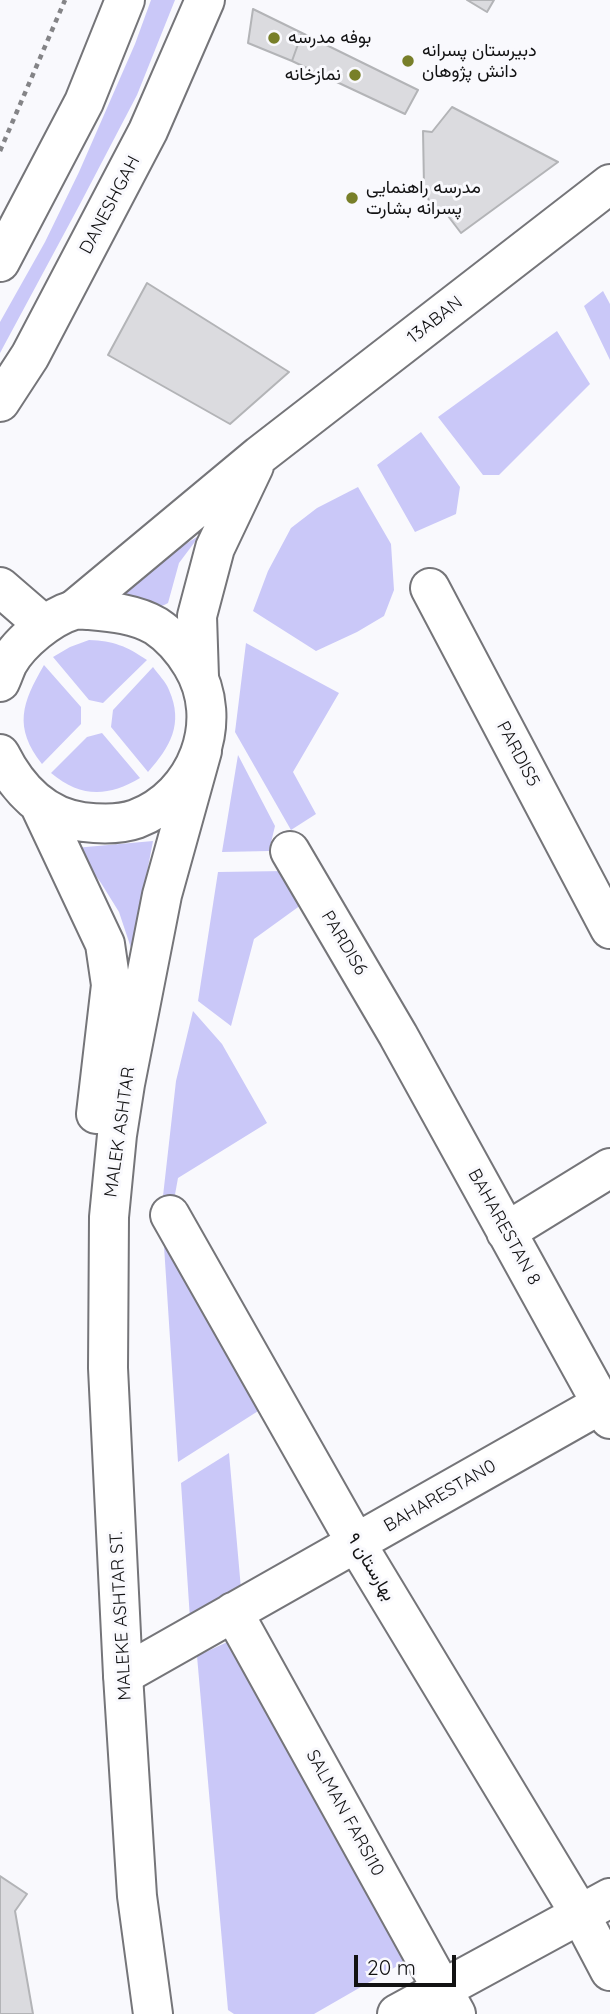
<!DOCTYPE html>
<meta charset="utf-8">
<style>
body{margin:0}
#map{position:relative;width:610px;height:2014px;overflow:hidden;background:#f9f9fd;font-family:Quicksand,sans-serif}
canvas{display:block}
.scale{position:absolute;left:354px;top:1955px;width:102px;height:32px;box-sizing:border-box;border:4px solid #121213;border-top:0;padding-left:9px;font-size:21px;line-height:24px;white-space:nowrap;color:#121213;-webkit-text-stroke:5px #f9f9fd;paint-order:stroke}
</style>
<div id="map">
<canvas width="610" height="2014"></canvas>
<div class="scale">20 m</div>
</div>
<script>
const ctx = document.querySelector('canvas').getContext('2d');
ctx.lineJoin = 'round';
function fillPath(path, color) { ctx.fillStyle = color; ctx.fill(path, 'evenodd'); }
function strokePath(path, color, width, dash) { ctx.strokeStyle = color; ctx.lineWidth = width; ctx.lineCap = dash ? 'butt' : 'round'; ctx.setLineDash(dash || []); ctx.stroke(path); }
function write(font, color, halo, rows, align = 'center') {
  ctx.font = font + ' Quicksand,Vazirmatn,sans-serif'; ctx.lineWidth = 6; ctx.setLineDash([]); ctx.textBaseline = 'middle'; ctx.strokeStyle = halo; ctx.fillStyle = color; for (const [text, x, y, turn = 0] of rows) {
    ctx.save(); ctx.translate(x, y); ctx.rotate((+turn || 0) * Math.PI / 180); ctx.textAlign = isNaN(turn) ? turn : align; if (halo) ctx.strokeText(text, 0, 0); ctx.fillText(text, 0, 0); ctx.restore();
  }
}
const green = new Path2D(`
 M151,0H175L137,95L79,206L0,353V322L45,242L79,172L135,44Z
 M603,291L610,304V360L584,306Z
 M557,331L590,384L499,475H483L438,417Z
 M421,432L460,487L456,514L415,532L377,465Z
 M358,487L391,544L394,590L384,616L357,632L316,651L253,611L268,571L291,528L317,508Z
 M200,535L179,563L168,603C152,613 134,601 119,593L152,565Z
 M89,640C114,641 126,646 147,660L103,703L89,700L53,657L70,647Z
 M246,643L339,693L293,772L316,814L291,830L235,732Z
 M44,665L81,707V724L42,764C13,727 22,703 44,665Z
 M153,667C158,674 166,682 169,690C184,724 170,747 148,772L111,727L113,710Z
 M102,733L140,778C108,797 81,798 51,773L87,737Z
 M238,755L275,826L269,851L222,852Z
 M153,841L132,951L119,912L101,883L75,848Z
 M285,871L301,905L254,939L231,1026L198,1001L218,872Z
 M193,1011L222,1044L267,1123L178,1178L174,1200L163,1196L176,1081Z
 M162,1215L266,1406L178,1462Z
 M229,1453L241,1589L190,1619L181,1483Z
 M236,1638L406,1961L314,2014H234L228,2010L197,1656Z`);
const building = new Path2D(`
 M467,0H494L487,12Z
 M253,9L302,33L292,61L248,43Z
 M302,33L418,90L405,114L292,61Z
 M452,107L558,162L461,233L442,208L432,210L424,186L423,131L432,132Z
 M147,283L289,372L230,424L108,355Z
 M0,1876L27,1894L15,1911L33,2014H0Z`);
const path = new Path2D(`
 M0,151L65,0`);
const minor = new Path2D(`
 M430,588L610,929
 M75,609L260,455L610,184
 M199,677L197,616L215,548L254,466
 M290,851L398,1035L610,1419
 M170,1215L356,1543L580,1914L610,1971
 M506,1232L610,1168
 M233,1612L456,2014
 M123,1675L610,1399
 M397,2014L610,1898`);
const major = new Path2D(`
 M0,262L84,102L125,0
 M0,402L30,356L148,131L205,0
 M0,587L44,625
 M0,682C3,676 5,669 8,663C20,642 50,617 74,610C78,609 84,610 89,610C112,612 136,614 156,626C171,636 183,650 192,665C226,721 197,796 136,819C119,825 100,824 83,822C44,817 17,788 0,754
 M40,806L105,944L111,985L96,1114
 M153,2014L137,1896L123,1675L108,1368L109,1217L117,1135L125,1084L162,895L202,751`);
const markers = [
 [274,38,7,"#787f29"],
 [408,61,7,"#787f29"],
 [355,75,7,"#787f29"],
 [352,198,7,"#787f29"]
];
const poiNames = [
 ["بوفه مدرسه",288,38],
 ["دبیرستان پسرانه",422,51],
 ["دانش پژوهان",422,72],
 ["نمازخانه",341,75,"right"],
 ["مدرسه راهنمایی",366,188],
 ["پسرانه بشارت",366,209]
];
const streetNames = [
 ["DANESHGAH",110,205,-62],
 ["13ABAN",435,320,-38],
 ["PARDIS5",518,754,62],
 ["PARDIS6",344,943,59],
 ["MALEK ASHTAR",120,1132,-82],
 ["BAHARESTAN 8",504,1227,61],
 ["BAHARESTAN0",440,1496,-30],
 ["بهارستان ۹",371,1567,59],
 ["MALEKE ASHTAR ST.",121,1616,-93],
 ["SALMAN FARSI10",345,1813,61]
];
fillPath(green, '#cac8f8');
fillPath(building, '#dbdbdf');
strokePath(building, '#b3b4b7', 2);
strokePath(minor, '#757579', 42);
strokePath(major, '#757579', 42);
strokePath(path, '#848487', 4.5, [5, 5]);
strokePath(minor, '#fff', 38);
strokePath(major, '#fff', 38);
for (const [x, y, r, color] of markers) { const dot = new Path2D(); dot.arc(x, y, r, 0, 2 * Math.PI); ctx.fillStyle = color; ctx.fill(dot); strokePath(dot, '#f9f9fd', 2.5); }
write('18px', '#121213', '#f9f9fd', poiNames, 'left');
write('18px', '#121213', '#f9f9fd', streetNames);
</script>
